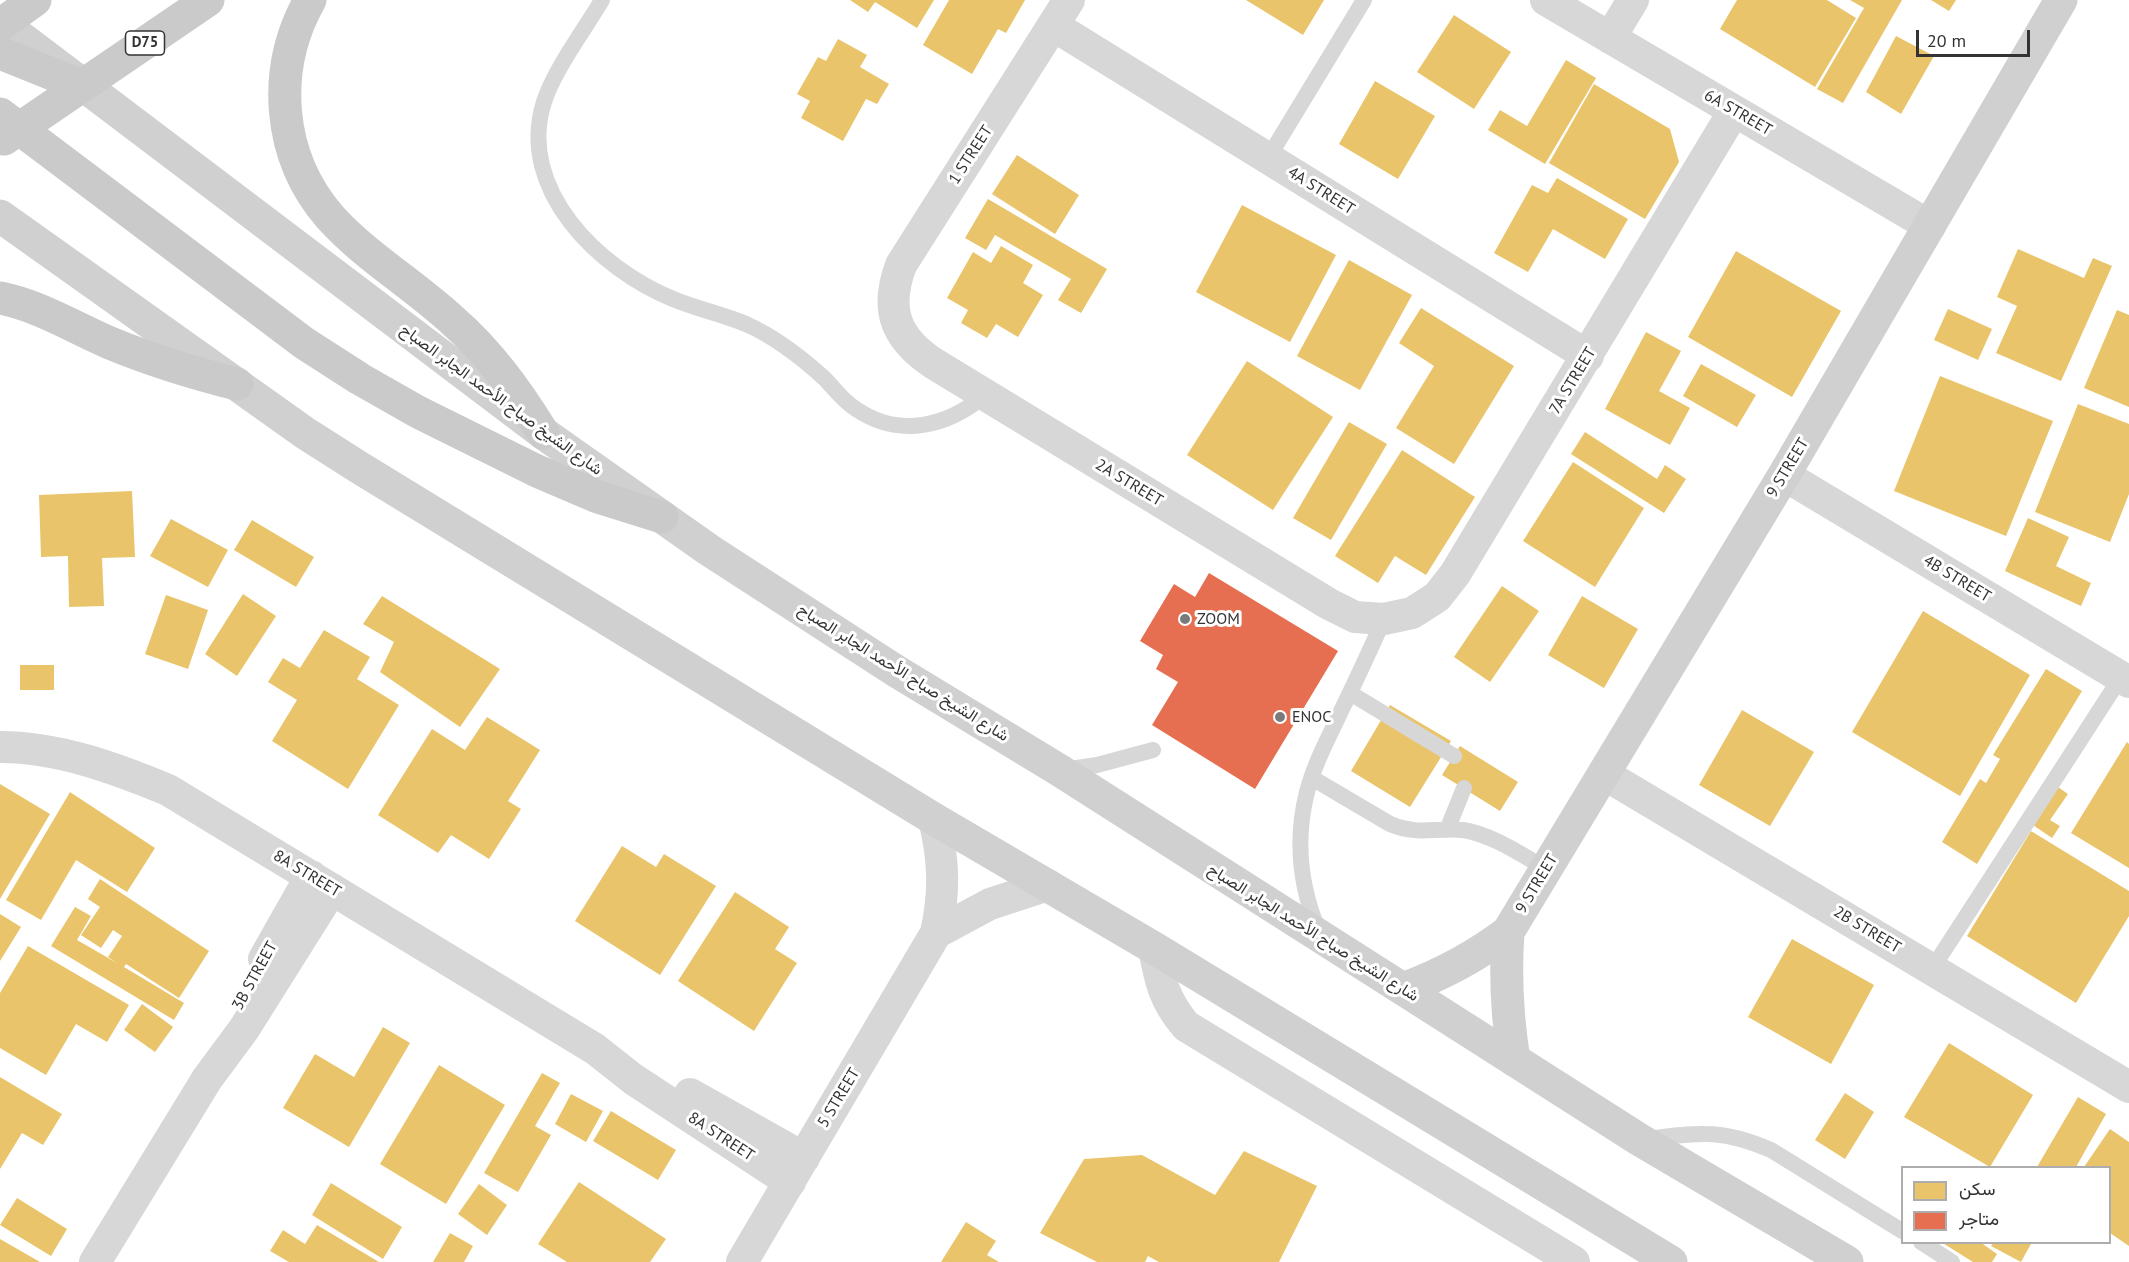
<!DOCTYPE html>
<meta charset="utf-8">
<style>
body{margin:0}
#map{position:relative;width:2129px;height:1262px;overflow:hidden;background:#fff;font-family:"PT Sans",Vazirmatn,sans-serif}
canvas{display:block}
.legend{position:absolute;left:1901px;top:1166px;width:210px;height:78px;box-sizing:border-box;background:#fff;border:2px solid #adadad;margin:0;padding:8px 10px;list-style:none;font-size:18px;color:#333}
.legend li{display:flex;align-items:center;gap:12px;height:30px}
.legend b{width:30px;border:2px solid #adadad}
.scale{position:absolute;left:1916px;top:30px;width:114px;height:27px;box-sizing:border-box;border:3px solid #333;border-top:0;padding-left:8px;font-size:18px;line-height:21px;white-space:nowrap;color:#333;-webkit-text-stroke:4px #fff;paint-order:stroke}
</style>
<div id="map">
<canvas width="2129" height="1262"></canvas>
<ul class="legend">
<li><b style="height:16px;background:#e9c46a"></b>سكن</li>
<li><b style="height:16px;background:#e76f51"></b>متاجر</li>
</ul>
<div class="scale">20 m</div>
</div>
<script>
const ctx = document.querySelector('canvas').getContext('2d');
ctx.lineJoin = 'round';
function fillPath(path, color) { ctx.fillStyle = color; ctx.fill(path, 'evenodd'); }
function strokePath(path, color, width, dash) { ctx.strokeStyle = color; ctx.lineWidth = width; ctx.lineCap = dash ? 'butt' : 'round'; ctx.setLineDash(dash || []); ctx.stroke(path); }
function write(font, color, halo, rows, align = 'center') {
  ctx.font = font + ' "PT Sans",Vazirmatn,sans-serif'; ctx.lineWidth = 6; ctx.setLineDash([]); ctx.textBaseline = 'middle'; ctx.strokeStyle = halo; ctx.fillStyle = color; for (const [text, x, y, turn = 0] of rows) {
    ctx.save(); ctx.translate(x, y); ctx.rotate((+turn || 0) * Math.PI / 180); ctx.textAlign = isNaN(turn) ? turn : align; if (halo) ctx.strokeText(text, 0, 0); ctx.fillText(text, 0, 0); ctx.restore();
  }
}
const homes = new Path2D(`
 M850,0H934L917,28L875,2L868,12Z
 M949,0H1025L1006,33L998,29L972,74L923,45Z
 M1246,0H1324L1303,35Z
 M1737,0H1827L1856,18L1815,87L1720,29Z
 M1850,0H1902L1843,103L1817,89L1864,8Z
 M1931,0H1956L1949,11Z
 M1454,15L1511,52L1474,109L1417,72Z
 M1896,36L1934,56L1901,114L1866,92Z
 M838,39L867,55L860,67L889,84L877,104L866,99L843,141L801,118L810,101L797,94L818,57L826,61Z
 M1566,60L1596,78L1545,164L1488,130L1500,110L1527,126Z
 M1375,81L1435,116L1398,179L1339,144Z
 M1594,84L1670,129L1679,162L1645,219L1549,163Z
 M1017,155L1079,195L1055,234L992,194Z
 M1557,178L1628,219L1605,259L1553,229L1528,272L1494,253L1532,185L1548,193Z
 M988,199L1107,269L1081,313L1058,300L1071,279L995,235L986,250L965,238Z
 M1242,205L1336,255L1290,342L1196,292Z
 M1001,246L1033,265L1023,283L1043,295L1018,337L996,324L987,338L961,323L968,310L947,298L973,252L991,263Z
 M2018,249L2084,278L2093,258L2112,266L2061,381L1996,353L2017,306L1997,297Z
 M1736,251L1841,311L1792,397L1688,337Z
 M1349,260L1412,295L1360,390L1297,356Z
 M1421,308L1514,366L1454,464L1396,428L1434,366L1399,343Z
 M1948,309L1992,329L1978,360L1934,340Z
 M2117,310L2129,315V407L2084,388Z
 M1646,332L1681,351L1659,391L1690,408L1670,445L1605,409Z
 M1247,361L1333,417L1273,510L1187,455Z
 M1701,364L1756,395L1737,427L1683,396Z
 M1940,376L2053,421L2006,536L1894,491Z
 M2078,404L2129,424V494L2110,542L2035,512Z
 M1349,422L1387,444L1331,540L1293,518Z
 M1585,432L1657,479L1665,465L1686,479L1664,513L1571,454Z
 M1402,450L1475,497L1426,575L1395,556L1378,583L1335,556Z
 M1573,462L1644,508L1595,587L1523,541Z
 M132,491L135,557L102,558L104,606L69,607L68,556L41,557L39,495Z
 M2028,518L2069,537L2056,566L2091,583L2081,606L2005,571Z
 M171,519L228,550L208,587L150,556Z
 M252,520L314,557L296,587L234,550Z
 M1502,586L1539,611L1490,682L1454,657Z
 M243,594L276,616L237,676L205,654Z
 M166,595L208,610L188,669L145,654Z
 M382,596L500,669L460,727L380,672L394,642L363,624Z
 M1582,596L1638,629L1604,688L1548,655Z
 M1923,611L2030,675L1960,796L1852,732Z
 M324,630L370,657L357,679L399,705L348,789L272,741L297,700L268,682L283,658L300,668Z
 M20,665H54V690H20Z
 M2046,669L2082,691L1977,864L1942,842L1980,779L1986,783L2000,759L1993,755Z
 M1390,705L1451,741L1410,807L1351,771Z
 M1742,710L1814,752L1770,826L1699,785Z
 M487,717L540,750L508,801L521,809L489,859L451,835L438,853L378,815L432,729L465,750Z
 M2127,742L2129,744V868L2071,833Z
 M1460,746L1518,782L1500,811L1442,775Z
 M0,784L50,814L0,899Z
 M2055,785L2068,794L2050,820L2060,826L2052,838L2030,823Z
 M70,792L155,848L127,892L76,860L41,920L6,900Z
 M2031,831L2129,891V916L2076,1003L1967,936Z
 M622,846L656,867L664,854L716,886L660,975L575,921Z
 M100,879L209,951L179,998L126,964L124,967L184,1003L174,1020L51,946L75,907L91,916L77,940L117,963L108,957L122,936L113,930L101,948L81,935L100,907L88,899Z
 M735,892L789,927L775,949L797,963L754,1031L678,981Z
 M0,914L21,927L0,961Z
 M1792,939L1874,985L1831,1064L1748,1017Z
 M28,946L129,1005L107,1042L76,1024L46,1075L0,1048V993Z
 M142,1004L173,1027L155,1052L124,1030Z
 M383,1027L410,1043L349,1147L283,1108L315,1054L354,1077Z
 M1949,1043L2033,1095L1990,1167L1904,1117Z
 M439,1065L505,1105L446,1204L380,1164Z
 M542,1073L560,1083L535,1126L551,1135L518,1192L484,1173Z
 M0,1077L62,1114L43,1145L22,1133L0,1169Z
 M1845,1093L1874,1112L1845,1159L1815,1140Z
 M571,1094L603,1111L586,1142L555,1124Z
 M2078,1097L2106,1114L2076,1167H2037Z
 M611,1111L676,1150L658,1180L593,1141Z
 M2110,1129L2129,1142V1246L2110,1233V1168L2084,1167Z
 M1244,1151L1317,1186L1279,1262H1159L1148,1256L1145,1262H1097L1040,1233L1084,1159L1142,1155L1215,1195Z
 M579,1182L666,1239L650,1262H567L538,1244Z
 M331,1183L402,1227L383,1259L312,1215Z
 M479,1184L507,1205L487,1235L458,1214Z
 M17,1198L67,1229L51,1256L0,1225Z
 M966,1222L996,1241L987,1255L999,1262H941Z
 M317,1225L379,1262H289L270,1251L283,1230L305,1244Z
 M450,1233L473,1246L464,1262H433Z
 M0,1239L40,1262H0Z
 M1941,1242H1980L1997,1254L1992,1262H1973Z
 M1994,1242H2032L2021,1262L1991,1246Z`);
const shops = new Path2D(`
 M1209,573L1338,651L1255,789L1152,725L1178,682L1156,669L1163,655L1140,641L1174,584L1195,597Z`);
const lane = new Path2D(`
 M602,0C585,29 554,70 544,102C516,189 599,269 673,299C697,309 722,314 746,324C775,337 801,357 824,378C835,389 843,401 856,409C900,439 948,426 985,395
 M1268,158L1364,0
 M1350,693L1454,756
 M1064,770L1097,765L1153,750
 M1312,778L1390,824C1420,836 1434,827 1463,830C1493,835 1520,854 1547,869
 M1447,830L1464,788
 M1319,932C1300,887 1295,839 1307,792C1314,764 1329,737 1341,711C1356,681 1370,650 1384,619
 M1932,969L2121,677
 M1645,1139C1698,1133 1720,1128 1771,1150L1902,1231
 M1921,1242L1952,1262`);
const street = new Path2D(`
 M1069,0L901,265C885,308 894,337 933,363L1329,604L1355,617L1384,619L1412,613L1437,597L1455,574L1734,111
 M1546,0L1930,226
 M1054,26L1588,356
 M1610,38L1633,0
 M1784,475L2129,682
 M0,747C58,747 115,768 168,790L595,1049L633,1079L790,1182
 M1604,774L2129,1087
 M936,933L990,904L1048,885
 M1154,948C1160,981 1164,1000 1186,1026L1574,1262
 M264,959L311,876
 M690,1094L804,1158
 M95,1262L207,1079L244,1029L332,889
 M742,1262L936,933C945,892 944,860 934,819`);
const secondary = new Path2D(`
 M0,22L543,433L709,550L896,671L1059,770L1640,1140L1847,1262
 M0,216L305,433L360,468L934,819L1154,948L1671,1262
 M1508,932C1505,976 1507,1017 1514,1060
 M1403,989C1441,975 1475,957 1508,932L1784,475L2061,0`);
const primary = new Path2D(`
 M310,0C271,69 277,156 330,217C365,256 413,284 452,320C489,352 517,391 543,433
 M0,53L82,86
 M0,114L304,343L360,379L418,412L537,471L598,497L662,517
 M4,139L208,0
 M0,298C40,306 73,327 110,343C151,360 193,373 237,384`);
const primaryBridge = new Path2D(`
 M0,25L35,0`);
const markers = [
 [1185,619,6,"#7a7a7a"],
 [1280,717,6,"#7a7a7a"]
];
const shields = [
 [145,43,39]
];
const shieldNames = [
 ["D75",145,43]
];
const streetNames = [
 ["6A STREET",1738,113,30],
 ["1 STREET",971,155,-57],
 ["4A STREET",1321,191,32],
 ["7A STREET",1573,381,-59],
 ["شارع الشيخ صباح الأحمد الجابر الصباح",501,400,36],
 ["9 STREET",1788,468,-59],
 ["2A STREET",1129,483,31],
 ["4B STREET",1957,579,31],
 ["شارع الشيخ صباح الأحمد الجابر الصباح",903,673,32],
 ["8A STREET",307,874,31],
 ["9 STREET",1537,884,-59],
 ["2B STREET",1867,930,31],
 ["شارع الشيخ صباح الأحمد الجابر الصباح",1313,933,32],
 ["3B STREET",255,976,-61],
 ["5 STREET",839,1098,-59],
 ["8A STREET",721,1137,33]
];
const poiNames = [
 ["ZOOM",1197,619],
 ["ENOC",1292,717]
];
fillPath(homes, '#e9c46a');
fillPath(shops, '#e76f51');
strokePath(lane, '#d7d7d7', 16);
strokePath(street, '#d7d7d7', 32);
strokePath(secondary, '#d0d0d0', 33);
strokePath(primary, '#cacaca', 33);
strokePath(primaryBridge, '#cacaca', 33);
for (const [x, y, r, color] of markers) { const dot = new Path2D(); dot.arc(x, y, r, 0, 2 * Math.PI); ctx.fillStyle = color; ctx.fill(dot); strokePath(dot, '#fff', 2); }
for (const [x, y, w] of shields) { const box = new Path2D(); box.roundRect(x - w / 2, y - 12, w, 24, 4.5); ctx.fillStyle = '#fff'; ctx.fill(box); strokePath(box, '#333', 1.5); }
write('bold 15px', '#333', null, shieldNames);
write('16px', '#333', '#fff', streetNames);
write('16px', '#333', '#fff', poiNames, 'left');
</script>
